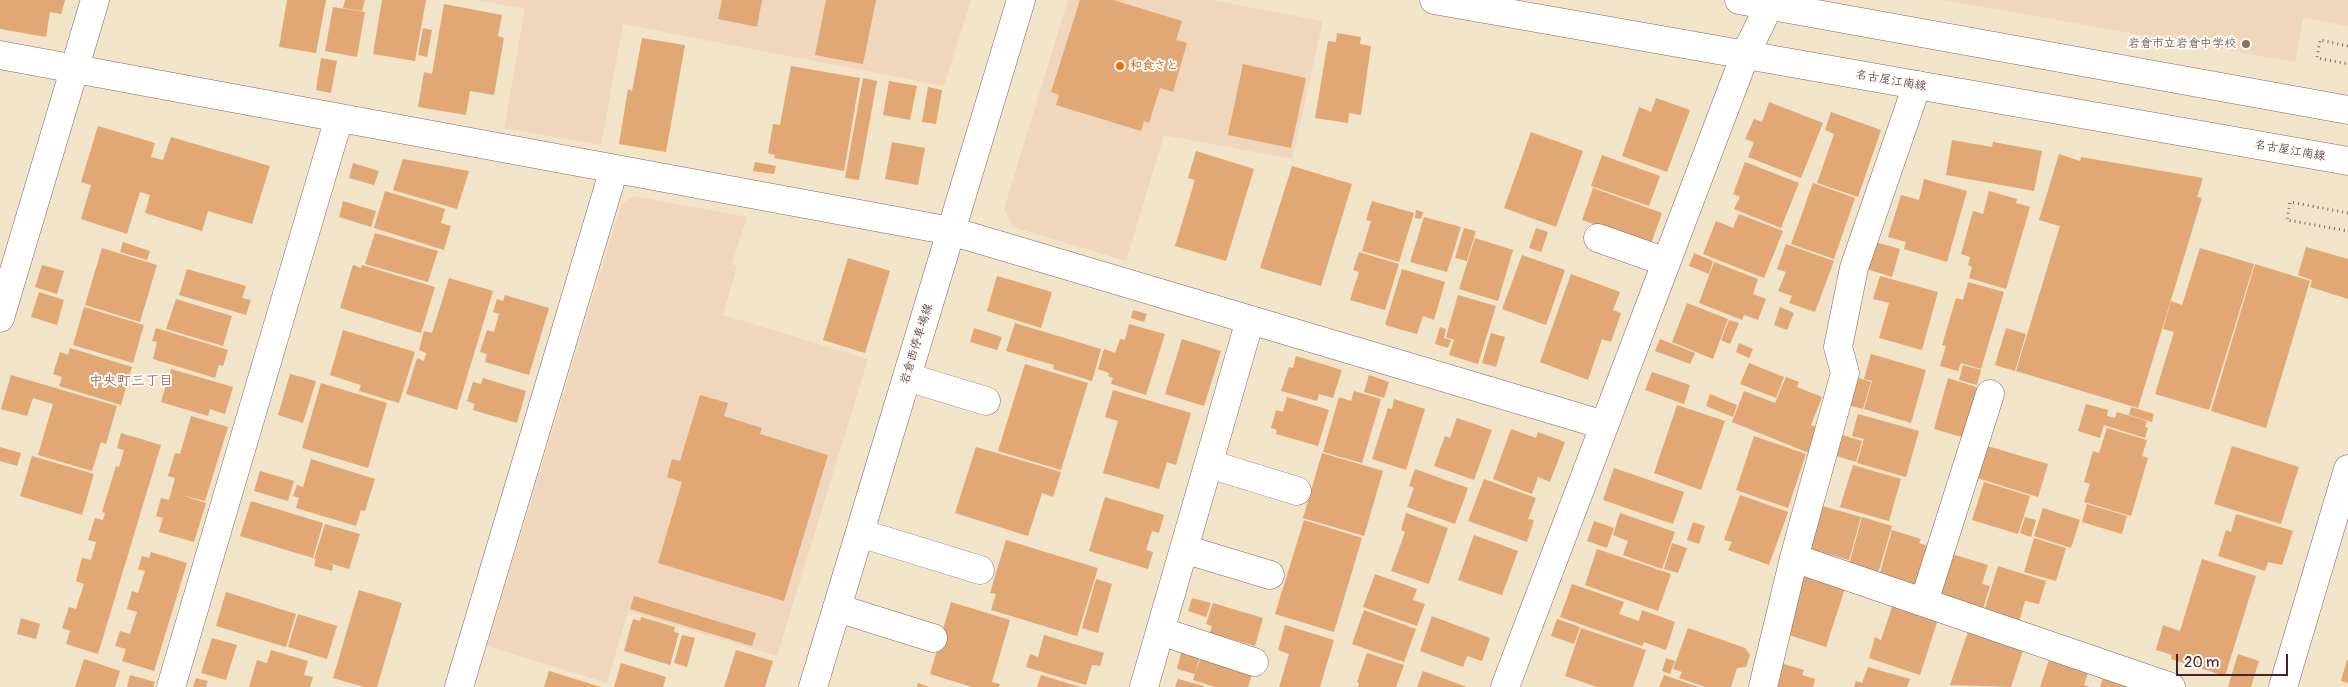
<!DOCTYPE html>
<meta charset="utf-8">
<style>
body{margin:0}
#map{position:relative;width:2348px;height:687px;overflow:hidden;background:#f1e4c8;font-family:Pangolin,sans-serif}
canvas{display:block}
.scale{position:absolute;left:2176px;top:654px;width:112px;height:22px;box-sizing:border-box;border:2px solid #4a1f2b;border-top:0;padding-left:6px;font-size:15px;line-height:18px;white-space:nowrap;color:#4a1f2b;-webkit-text-stroke:4px #fdfcf7;paint-order:stroke}
</style>
<div id="map">
<canvas width="2348" height="687"></canvas>
<div class="scale">20 m</div>
</div>
<script>
const ctx = document.querySelector('canvas').getContext('2d');
ctx.lineJoin = 'round';
function fillPath(path, color) { ctx.fillStyle = color; ctx.fill(path, 'evenodd'); }
function strokePath(path, color, width, dash) { ctx.strokeStyle = color; ctx.lineWidth = width; ctx.lineCap = dash ? 'butt' : 'round'; ctx.setLineDash(dash || []); ctx.stroke(path); }
function write(font, color, halo, rows, align = 'center') {
  ctx.font = font + ' Pangolin,"Klee One",sans-serif'; ctx.lineWidth = 4; ctx.setLineDash([]); ctx.textBaseline = 'middle'; ctx.strokeStyle = halo; ctx.fillStyle = color; for (const [text, x, y, turn = 0] of rows) {
    ctx.save(); ctx.translate(x, y); ctx.rotate((+turn || 0) * Math.PI / 180); ctx.textAlign = isNaN(turn) ? turn : align; if (halo) ctx.strokeText(text, 0, 0); ctx.fillText(text, 0, 0); ctx.restore();
  }
}
const built = new Path2D(`
 M475,0H971L944,86L623,24L601,145L504,128L525,9Z
 M1068,0H1211L1323,21L1292,159L1164,135L1126,261L1013,227L1004,209Z
 M1944,0H2348V26L2303,18L2295,62Z
 M633,196L747,217L732,264L737,266L723,315L868,359L777,656L628,611L607,683L487,646L621,205Z`);
const building = new Path2D(`
 M0,0H65L61,14L50,12L46,37L0,29Z
 M287,0H326L316,53L279,47Z
 M345,0H365L362,11L343,8Z
 M382,0H426L415,61L373,54Z
 M722,0H762L757,27L718,19Z
 M826,0H876L863,64L815,55Z
 M1080,0H1113L1182,21L1176,40L1187,43L1173,92L1160,88L1149,123L1144,121L1141,131L1056,105L1059,95L1051,92Z
 M444,4L502,15L498,36L504,38L494,95L470,91L466,115L418,107L424,72L432,74Z
 M333,7L365,12L357,57L325,51Z
 M423,28L432,30L427,57L418,55Z
 M1337,33L1361,37L1360,44L1371,46L1361,115L1349,113L1348,123L1315,118L1328,41L1336,42Z
 M642,38L685,45L666,152L619,144L628,89L632,91Z
 M321,58L337,61L331,93L316,90Z
 M1243,64L1306,78L1291,148L1228,135Z
 M791,66L860,78L844,171L774,158L775,155L768,153L773,124L780,125Z
 M863,78L877,81L859,180L845,178Z
 M889,81L917,86L910,120L883,115Z
 M928,87L942,90L936,124L922,122Z
 M1656,98L1690,110L1667,172L1622,156L1639,107L1651,112Z
 M1769,102L1823,123L1801,178L1748,157L1754,142L1745,139L1754,119L1762,122Z
 M1831,112L1881,130L1858,197L1817,183L1834,134L1825,130Z
 M98,126L155,143L151,157L163,160L171,137L270,166L252,224L208,211L202,231L145,213L150,195L140,192L127,234L81,219L91,185L81,182Z
 M1531,132L1583,151L1556,227L1504,208Z
 M1952,140L1992,147L1993,142L2042,151L2034,191L1946,175Z
 M892,142L925,148L918,185L885,179Z
 M1196,151L1254,169L1226,261L1175,246L1195,180L1188,178Z
 M2059,154L2080,161L2081,157L2203,178L2197,197L2202,198L2138,408L2016,371L2060,226L2039,220Z
 M1602,155L1660,176L1649,206L1591,186Z
 M403,159L469,171L457,209L393,190Z
 M755,162L776,166L774,174L753,171Z
 M1745,162L1799,183L1781,228L1734,209L1740,197L1733,194Z
 M353,163L379,171L374,185L349,178Z
 M1292,166L1352,184L1321,286L1260,268Z
 M1924,179L1967,191L1947,262L1904,249L1906,242L1888,237L1901,195L1919,200Z
 M1813,183L1855,198L1834,259L1791,244Z
 M1593,188L1662,213L1651,244L1582,220Z
 M385,191L445,209L441,223L451,226L444,250L374,228Z
 M1989,191L2017,199L2016,203L2030,207L2006,289L1969,278L1972,267L1968,265L1970,257L1961,254L1973,211L1983,214Z
 M343,201L376,211L371,227L339,217Z
 M1372,201L1414,213L1399,262L1362,251L1371,221L1366,220Z
 M1416,210L1423,212L1421,219L1415,218Z
 M1739,214L1783,231L1764,278L1703,254L1716,221L1733,228Z
 M1424,217L1461,227L1447,272L1410,262Z
 M1464,228L1476,231L1467,261L1455,258Z
 M1536,228L1548,232L1541,252L1529,248Z
 M375,233L438,251L428,282L365,264Z
 M1475,238L1513,250L1498,301L1459,289Z
 M123,242L150,251L147,260L120,252Z
 M1875,242L1900,249L1892,277L1867,269Z
 M1786,244L1834,261L1815,312L1789,303L1792,296L1778,291L1786,272L1777,269Z
 M2306,247L2348,259V299L2310,287L2312,280L2298,275Z
 M102,248L157,265L140,322L85,305Z
 M2200,248L2254,264L2209,410L2155,394L2174,332L2163,329L2171,301L2182,305Z
 M1359,252L1399,264L1385,310L1350,300L1359,272L1353,270Z
 M1694,253L1713,261L1709,274L1689,266Z
 M1522,255L1565,270L1546,325L1502,309Z
 M848,258L890,271L865,353L823,340Z
 M1714,262L1758,279L1753,294L1766,299L1758,320L1744,315L1742,320L1699,303Z
 M2255,264L2310,281L2266,428L2211,411Z
 M42,265L64,271L57,294L35,287Z
 M353,265L361,268L362,265L435,287L421,333L340,308Z
 M187,269L246,286L242,298L251,300L246,315L179,295Z
 M1402,269L1445,282L1434,320L1423,316L1417,334L1385,325Z
 M1571,274L1620,292L1613,310L1621,313L1611,342L1602,339L1588,380L1540,362Z
 M997,276L1052,292L1041,328L987,311Z
 M1880,276L1938,292L1922,350L1879,338L1889,303L1873,299Z
 M449,278L493,291L457,410L406,394L417,358L424,361L426,353L419,350L424,331L432,333Z
 M1968,282L2004,292L1981,369L1961,363L1958,371L1940,366L1946,346L1942,345L1956,298L1963,300Z
 M39,292L64,300L57,325L31,317Z
 M505,295L549,308L529,375L485,362L487,354L480,352L487,330L494,332L499,314L493,312L497,299L503,301Z
 M1458,295L1496,306L1478,364L1449,355L1454,340L1446,337Z
 M176,299L232,316L223,346L166,329Z
 M1687,303L1728,319L1713,359L1672,342Z
 M84,307L144,325L133,363L73,345Z
 M1780,307L1794,313L1787,330L1774,325Z
 M1133,310L1147,314L1144,322L1131,318Z
 M1729,320L1739,323L1730,344L1721,340Z
 M1015,323L1101,349L1092,381L1053,369L1054,365L1006,351Z
 M1129,324L1165,334L1146,395L1111,384L1113,378L1108,376L1109,373L1098,369L1104,349L1115,353L1120,339L1125,340Z
 M1440,327L1446,329L1444,338L1451,340L1448,348L1435,344Z
 M156,328L228,350L223,366L219,365L215,378L153,359L157,342L152,341Z
 M974,328L1002,337L997,350L970,342Z
 M2006,328L2026,334L2015,371L1995,365Z
 M343,330L415,352L399,403L359,391L361,385L330,375Z
 M1491,333L1505,337L1496,367L1482,363Z
 M1182,339L1221,351L1204,406L1165,394Z
 M1660,339L1695,353L1690,364L1655,351Z
 M1739,343L1753,349L1749,358L1736,352Z
 M70,348L132,367L121,405L59,386L62,377L53,374L60,352L68,355Z
 M1871,354L1926,370L1911,423L1864,409L1872,381L1864,379Z
 M1296,356L1342,370L1333,398L1319,394L1317,401L1281,391L1289,367L1293,368Z
 M1749,363L1784,377L1776,398L1740,384Z
 M1025,364L1088,383L1061,470L998,451Z
 M1963,365L1981,370L1977,385L1959,380Z
 M171,369L233,387L225,414L210,409L208,416L161,402Z
 M1652,372L1690,385L1684,404L1645,390Z
 M290,374L316,381L303,423L278,415Z
 M11,375L117,406L106,444L101,442L92,471L38,455L55,397L53,404L33,398L27,416L1,409Z
 M1369,375L1389,382L1384,398L1364,392Z
 M1786,377L1799,382L1797,387L1822,397L1811,425L1818,428L1809,453L1732,422L1744,391L1775,403Z
 M1856,377L1871,382L1863,409L1848,405Z
 M483,378L526,391L517,423L473,410L475,404L467,401L473,382L481,384Z
 M1948,378L1979,388L1965,438L1934,429Z
 M321,383L387,403L368,468L302,448Z
 M1113,390L1191,413L1176,465L1167,462L1159,489L1103,473L1118,421L1105,417Z
 M1354,391L1381,399L1362,463L1323,452L1339,397L1351,401Z
 M1710,394L1737,405L1733,417L1706,406Z
 M700,395L728,403L724,416L762,428L760,434L828,455L784,601L658,563L682,482L667,477L672,459L680,461Z
 M1287,397L1329,410L1318,446L1276,434L1277,430L1271,428L1276,410L1283,412Z
 M1394,399L1425,409L1406,470L1372,459L1388,408L1392,409Z
 M2086,404L2108,410L2107,416L2115,418L2117,412L2147,421L2145,427L2148,428L2145,438L2104,425L2100,438L2078,431Z
 M1677,405L1725,421L1701,490L1654,473Z
 M2131,407L2154,414L2152,422L2129,415Z
 M1858,414L1919,431L1906,477L1857,463L1864,439L1852,436Z
 M191,416L228,427L205,501L182,495L206,503L194,542L159,532L163,518L156,516L161,498L169,500L175,478L168,476L175,453L180,454Z
 M1457,418L1492,430L1474,480L1434,466L1445,436L1450,438Z
 M2107,428L2147,440L2142,456L2148,458L2131,516L2084,502L2090,484L2084,482L2093,451L2099,453Z
 M1511,429L1536,438L1538,432L1565,442L1550,482L1538,477L1532,494L1493,479Z
 M121,433L161,445L98,654L66,644L70,631L62,628L69,607L76,609L84,584L76,581L82,558L91,560L96,542L88,540L95,518L103,520L105,513L102,512L116,466L119,467L124,450L117,448Z
 M1836,433L1862,441L1856,462L1830,454Z
 M1754,436L1806,454L1788,508L1736,490Z
 M1984,445L2048,464L2038,497L1974,477Z
 M2232,446L2299,467L2281,524L2214,504Z
 M0,447L21,453L17,466L0,461Z
 M976,447L1061,472L1053,497L1042,493L1028,536L955,513Z
 M1322,453L1383,471L1364,536L1303,518Z
 M32,456L94,474L82,515L20,496Z
 M311,459L375,479L365,511L361,510L356,526L296,508L299,498L293,496L297,485L303,487Z
 M1853,465L1901,479L1889,521L1840,507Z
 M1614,468L1684,492L1673,524L1603,500Z
 M1415,469L1468,488L1455,524L1407,507L1414,488L1409,486Z
 M260,471L294,481L288,501L254,491Z
 M1484,479L1536,498L1528,519L1534,520L1527,542L1468,521Z
 M1984,482L2030,496L2018,534L1972,520Z
 M1740,495L1788,512L1769,565L1728,550L1732,542L1724,540Z
 M1105,497L1164,515L1159,533L1152,531L1146,550L1153,552L1148,569L1089,551Z
 M251,501L323,523L313,558L240,536Z
 M2087,504L2127,516L2122,534L2082,522Z
 M1822,506L1861,517L1849,560L1809,549Z
 M2043,508L2080,520L2071,548L2034,536Z
 M1406,513L1448,528L1429,584L1391,571L1405,532L1401,530Z
 M1620,513L1675,532L1662,569L1623,555L1628,541L1613,535Z
 M2236,514L2293,531L2282,565L2268,562L2265,571L2218,556L2226,530L2231,532Z
 M1862,517L1892,526L1878,573L1849,565Z
 M2025,517L2036,520L2031,537L2020,533Z
 M1304,520L1362,538L1334,632L1275,614Z
 M1594,521L1614,528L1607,548L1587,541Z
 M1693,522L1705,526L1699,544L1687,540Z
 M325,524L360,534L349,569L325,562L333,565L332,571L314,566L316,559H314Z
 M1892,530L1921,539L1919,543L1928,546L1914,594L1880,573Z
 M1474,535L1518,551L1502,595L1458,580Z
 M2034,538L2066,548L2056,581L2024,572Z
 M1006,540L1098,568L1077,636L991,610L996,594L990,593Z
 M1672,543L1687,548L1678,573L1664,569Z
 M1597,549L1671,574L1658,611L1585,585Z
 M1942,551L1988,565L1982,584L1990,586L1981,615L1927,599Z
 M151,552L187,563L154,671L122,661L126,649L115,646L120,631L130,634L137,612L127,609L132,591L138,593L145,571L138,569L142,556L149,558Z
 M2202,559L2256,576L2225,676L2171,659L2172,655L2156,650L2163,625L2180,631Z
 M1998,566L2046,581L2039,604L2025,601L2017,629L1982,618Z
 M1375,574L1417,589L1413,600L1425,604L1417,626L1363,607Z
 M1802,574L1845,588L1826,647L1783,633Z
 M1096,579L1112,584L1098,633L1082,628Z
 M1572,584L1624,602L1619,614L1639,621L1642,610L1675,622L1666,650L1644,642L1642,646L1560,617Z
 M359,590L402,603L377,687H364L333,678Z
 M226,592L296,614L286,647L216,626Z
 M634,596L756,633L752,646L630,609Z
 M1192,598L1211,603L1206,617L1188,611Z
 M1894,601L1939,616L1920,675L1869,658L1875,637L1881,640Z
 M951,602L1010,620L992,682L1000,684L999,687H972L930,674Z
 M1213,603L1263,618L1255,646L1210,633L1212,626L1206,624Z
 M1364,610L1416,629L1404,662L1352,644Z
 M298,614L337,626L327,659L288,647Z
 M1432,616L1490,638L1482,661L1467,656L1463,667L1420,651Z
 M641,617L675,627L674,632L679,633L670,665L624,651L633,619L640,621Z
 M21,618L40,624L36,639L17,634Z
 M1557,619L1580,627L1574,644L1551,636Z
 M1285,625L1334,640L1320,687H1279L1289,654L1278,650Z
 M1581,628L1646,650L1633,687H1597L1565,676Z
 M1688,628L1745,648L1750,655L1746,667L1737,668L1731,687H1705L1679,678L1682,672L1673,669Z
 M1968,632L2023,650L2011,687L1950,685Z
 M682,635L695,638L687,667L674,663Z
 M1044,635L1104,653L1100,666L1092,665L1086,685L1026,667L1030,654L1038,657Z
 M212,638L237,645L226,680L201,673Z
 M1182,649L1200,655L1195,674L1177,669Z
 M271,650L308,661L304,675L313,677L310,687H249L257,660L267,663Z
 M736,650L773,661L765,687H724Z
 M1367,653L1404,665L1396,687H1358L1359,683L1357,682Z
 M2238,654L2259,661L2251,687H2228Z
 M1201,656L1253,671L1248,687H1215L1193,680Z
 M1666,658L1675,661L1670,674L1662,671Z
 M84,659L120,671L115,687H75Z
 M2049,660L2088,673L2084,685L2090,687H2040Z
 M2347,660H2348V683L2341,681Z
 M1777,662L1804,670L1802,675L1815,679L1813,687H1770Z
 M621,663L666,677L663,687H614Z
 M1868,667L1910,679L1907,687H1854L1856,681L1862,683Z
 M549,671L601,687H544Z
 M1423,671L1467,687H1417Z
 M2105,673L2146,687H2100Z
 M130,675L155,682L153,687H127Z
 M1041,675L1080,687H1037Z
 M1664,675L1699,687H1659Z
 M196,678L208,681L206,687H193Z
 M1178,679L1204,686L1203,687H1175Z
 M918,683L929,687H917Z`);
const path = new Path2D(`
 M2348,46L2320,40L2317,58L2348,64
 M2348,213L2290,202L2287,220L2348,231`);
const minor = new Path2D(`
 M0,55L951,231L1604,425
 M1598,238L1666,262
 M0,318L95,0
 M907,377L986,401
 M1209,464L1297,491
 M860,533L980,570
 M1184,549L1270,575
 M1794,558L2171,687
 M1924,602L1990,394
 M837,608L933,638
 M1160,631L1254,662
 M171,687L339,118
 M459,687L614,169
 M1144,687L1250,320
 M1505,687L1745,55L1772,0
 M1763,687L1794,558L1845,373L1838,347L1854,268L1917,85
 M2283,687L2348,469`);
const major = new Path2D(`
 M1434,0L2348,161
 M1739,0L2348,110
 M813,687L1021,0`);
const markers = [
 [2246,44,5,"#8d6e63"],
 [1120,66,5,"#e8710a"]
];
const educationNames = [
 ["岩倉市立岩倉中学校",2236,44]
];
const foodNames = [
 ["和食さと",1130,66]
];
const streetNames = [
 ["名古屋江南線",1891,81,10],
 ["名古屋江南線",2290,151,10],
 ["岩倉西停車場線",917,344,-73]
];
const neighbourhoodNames = [
 ["中央町三丁目",131,381]
];
fillPath(built, '#f0d6bc');
fillPath(building, '#e1a775');
strokePath(minor, '#846462', 29);
strokePath(major, '#846462', 29);
strokePath(path, '#846462', 3, [1, 4]);
strokePath(minor, '#fff', 28);
strokePath(major, '#fff', 28);
for (const [x, y, r, color] of markers) { const dot = new Path2D(); dot.arc(x, y, r, 0, 2 * Math.PI); ctx.fillStyle = color; ctx.fill(dot); strokePath(dot, '#fdfcf7', 2); }
write('bold 12px', '#785e54', '#fdfcf7', educationNames, 'right');
write('bold 12px', '#c56008', '#fdfcf7', foodNames, 'left');
write('12px', '#4a1f2b', '#fdfcf7', streetNames);
write('14px', '#7f4f45', '#fdfcf7', neighbourhoodNames);
</script>
